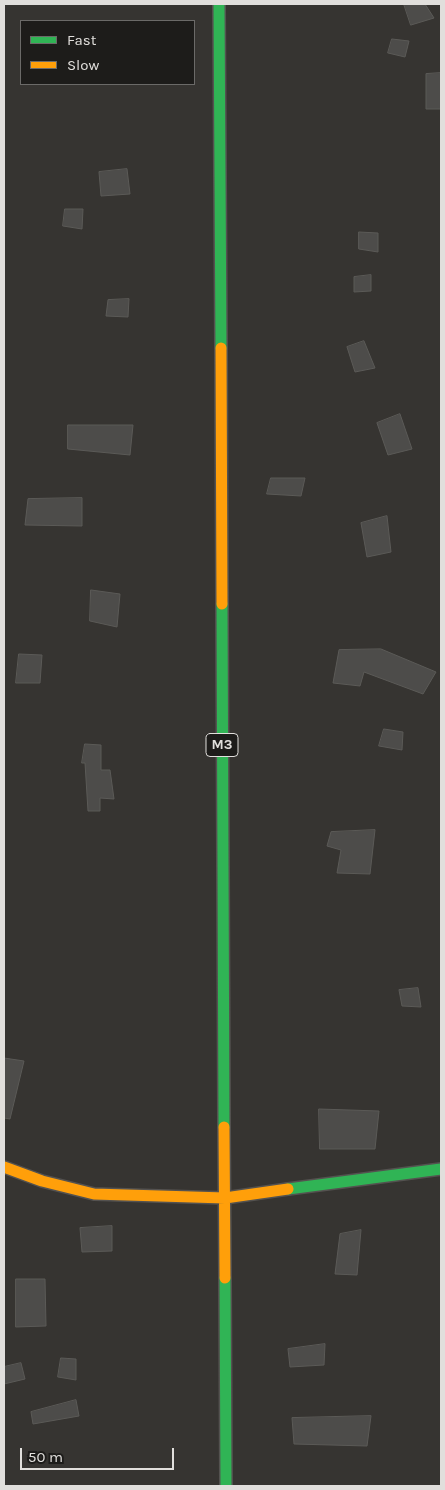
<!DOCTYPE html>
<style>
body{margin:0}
#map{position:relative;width:445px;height:1490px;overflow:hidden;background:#363431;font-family:Karla,sans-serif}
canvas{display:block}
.frame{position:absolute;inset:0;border:5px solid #e1dfdc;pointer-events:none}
.legend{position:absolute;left:20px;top:20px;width:175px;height:65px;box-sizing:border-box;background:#1d1c1a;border:1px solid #6b6a68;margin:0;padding:6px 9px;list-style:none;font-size:15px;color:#e1dfdc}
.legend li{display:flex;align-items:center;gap:10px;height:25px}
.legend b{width:25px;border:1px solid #6b6a68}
.scale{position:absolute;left:20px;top:1448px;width:154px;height:22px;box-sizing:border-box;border:2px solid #e1dfdc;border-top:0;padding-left:6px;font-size:15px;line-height:18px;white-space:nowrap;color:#e1dfdc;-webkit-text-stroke:4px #1d1c1a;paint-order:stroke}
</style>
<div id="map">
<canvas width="445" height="1490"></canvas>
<div class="frame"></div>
<ul class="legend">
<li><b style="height:6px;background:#30b455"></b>Fast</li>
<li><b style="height:6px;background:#ff9f0a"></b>Slow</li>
</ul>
<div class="scale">50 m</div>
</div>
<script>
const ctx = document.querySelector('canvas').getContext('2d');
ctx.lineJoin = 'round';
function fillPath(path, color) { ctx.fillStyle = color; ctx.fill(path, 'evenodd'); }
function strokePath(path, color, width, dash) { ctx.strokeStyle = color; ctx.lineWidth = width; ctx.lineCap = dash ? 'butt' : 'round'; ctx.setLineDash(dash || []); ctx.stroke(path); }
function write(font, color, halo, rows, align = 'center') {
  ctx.font = font + ' Karla,sans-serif'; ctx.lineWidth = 4.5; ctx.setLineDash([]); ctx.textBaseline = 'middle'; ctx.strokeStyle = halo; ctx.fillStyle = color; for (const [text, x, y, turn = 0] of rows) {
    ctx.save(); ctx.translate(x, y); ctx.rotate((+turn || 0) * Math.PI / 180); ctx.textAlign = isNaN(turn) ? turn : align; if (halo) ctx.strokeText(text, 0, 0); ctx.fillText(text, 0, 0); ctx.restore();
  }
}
const building = new Path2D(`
 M404,4H425L434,18L411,25Z
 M392,39L409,41L405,57L388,53Z
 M441,73V109H426V74Z
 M127,169L130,194L101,196L99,172Z
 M65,209H83L82,229L63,226Z
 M359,232L378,233V252L359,249Z
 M371,275V291L354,292V277Z
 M129,299L128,317L106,316L108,300Z
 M364,341L375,368L355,372L347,347Z
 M400,414L412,449L388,455L377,423Z
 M68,425H133L130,455L68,449Z
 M271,478H305L301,496L267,494Z
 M82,498V526L25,525L28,499Z
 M387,516L391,552L367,557L361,523Z
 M91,590L120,594L117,627L90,621Z
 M381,649L436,672L423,694L364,672L360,686L333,683L339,650Z
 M19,654L42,655L40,683H16Z
 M384,729L403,732L402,750L379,746Z
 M85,744L101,745V770H110L114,799L100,798V811H88L85,763H82Z
 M375,830L370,874L337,873L341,850L327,846L331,832Z
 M418,988L421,1007L402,1006L399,990Z
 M4,1058L24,1061L10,1119L4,1118Z
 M319,1109L379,1111L375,1149H320Z
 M112,1226V1251L82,1252L80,1228Z
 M361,1230L357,1275L335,1274L340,1234Z
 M16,1279H45L46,1326L16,1327Z
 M325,1344L324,1365L290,1367L288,1349Z
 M61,1358L76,1359V1380L58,1377Z
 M21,1363L25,1379L4,1384V1367Z
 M76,1400L79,1416L33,1424L31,1412Z
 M371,1416L367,1446L294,1444L292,1418Z`);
const fast = new Path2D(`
 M219,4L221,348
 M222,604L224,1127
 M288,1189L441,1169
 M225,1278L226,1486`);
const slow = new Path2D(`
 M221,348L222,604
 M224,1127L225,1278
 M4,1167L42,1181L94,1194L225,1198L288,1189`);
const shields = [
 [222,745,32]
];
const shieldNames = [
 ["M3",222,745]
];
fillPath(building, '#4d4c4a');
strokePath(building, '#5b5a57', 1);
strokePath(fast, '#545250', 14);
strokePath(slow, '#545250', 14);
strokePath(fast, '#30b455', 11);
strokePath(slow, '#ff9f0a', 11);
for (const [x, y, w] of shields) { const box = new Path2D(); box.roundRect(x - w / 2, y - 11.5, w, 23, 4); ctx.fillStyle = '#1d1c1a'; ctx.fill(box); strokePath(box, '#e1dfdc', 1); }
write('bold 14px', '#e1dfdc', null, shieldNames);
</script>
